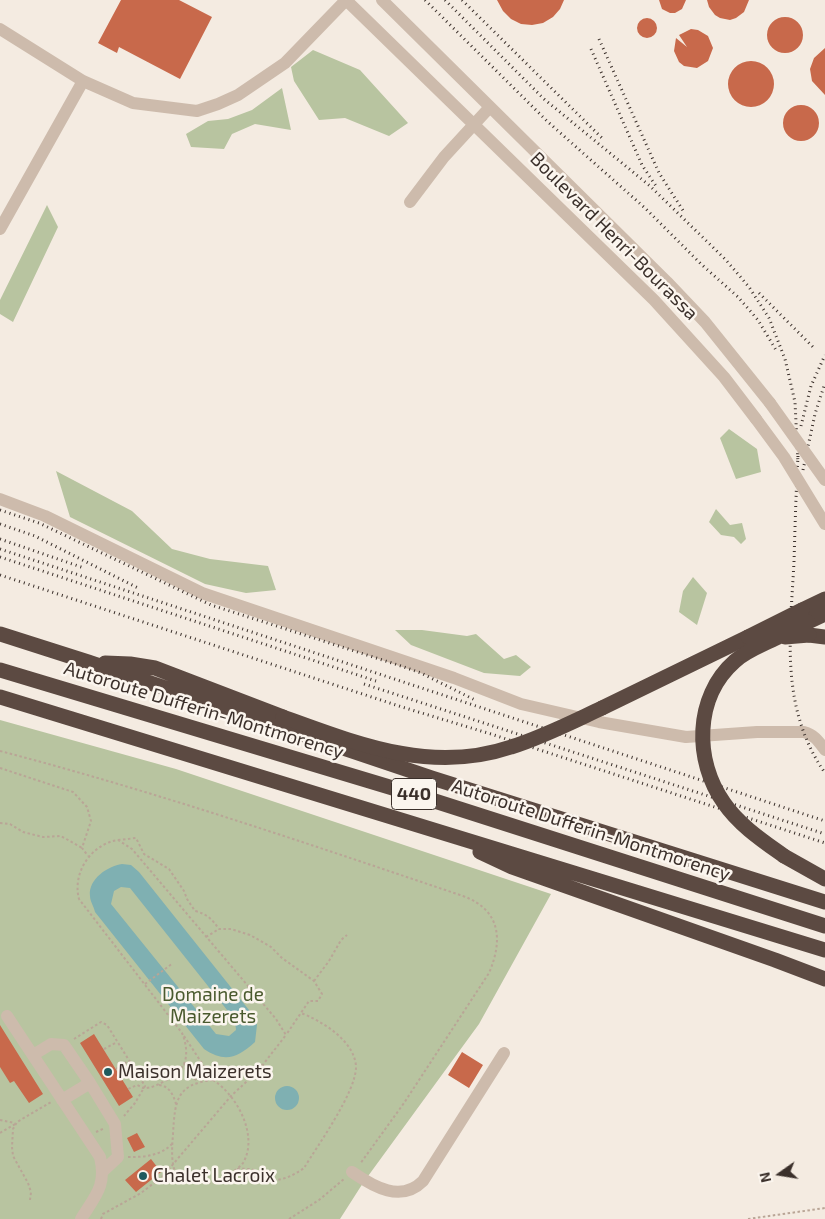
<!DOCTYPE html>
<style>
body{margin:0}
#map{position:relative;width:825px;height:1219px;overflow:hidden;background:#f4ebe1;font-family:"Exo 2",sans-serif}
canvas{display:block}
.north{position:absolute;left:755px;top:1149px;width:50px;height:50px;-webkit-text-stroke:4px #fbf5ee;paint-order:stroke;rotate:257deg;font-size:14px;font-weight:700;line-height:20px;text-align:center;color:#3b302b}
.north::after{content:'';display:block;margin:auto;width:18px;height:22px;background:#3b302b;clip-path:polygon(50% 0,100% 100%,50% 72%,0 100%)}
</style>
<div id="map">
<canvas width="825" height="1219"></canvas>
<div class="north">N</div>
</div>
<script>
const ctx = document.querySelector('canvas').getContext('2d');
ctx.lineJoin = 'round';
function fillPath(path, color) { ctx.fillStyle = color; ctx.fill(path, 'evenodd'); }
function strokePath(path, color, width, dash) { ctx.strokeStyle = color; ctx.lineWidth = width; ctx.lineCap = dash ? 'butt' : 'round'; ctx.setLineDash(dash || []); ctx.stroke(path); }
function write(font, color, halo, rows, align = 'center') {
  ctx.font = font + ' "Exo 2",sans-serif'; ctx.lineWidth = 5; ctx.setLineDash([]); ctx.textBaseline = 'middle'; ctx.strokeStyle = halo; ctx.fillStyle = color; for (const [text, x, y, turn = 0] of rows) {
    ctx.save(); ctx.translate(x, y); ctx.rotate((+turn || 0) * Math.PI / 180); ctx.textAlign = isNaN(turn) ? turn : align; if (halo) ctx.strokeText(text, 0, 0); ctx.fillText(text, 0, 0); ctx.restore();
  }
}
const green = new Path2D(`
 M313,50L360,70L408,123L389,136L345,118L319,120L294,81L291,67Z
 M282,88L291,130L255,124L232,134L224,149L191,147L186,134L208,121L228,119L252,110Z
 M47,205L58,227L13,322L0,314V300Z
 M729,429L757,449L761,472L736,479L720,438Z
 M56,471L132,511L172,549L210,559L268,566L276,590L246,593L205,584L70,517Z
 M716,509L730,525L742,523L746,539L741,544L734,537L721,535L709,522Z
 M693,577L707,593L697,625L679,612L683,591Z
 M395,630H422L467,636L476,634L504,659L516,655L531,667L520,676L484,673L411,645Z
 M0,720L176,769L551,894L479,1024L363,1183L340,1219H0Z`);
const water = new Path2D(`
 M122,864L131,865L139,872L253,1015L257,1025L255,1042C237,1058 225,1063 204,1049L95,912C94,907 90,901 90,896C88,879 108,866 122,864ZM121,887L130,888L235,1020L236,1030L229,1036L216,1034L111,904L114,891Z
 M275 1098a12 12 0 1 1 24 0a12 12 0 1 1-24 0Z`);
const building = new Path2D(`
 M121,0H179L212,17L180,79L119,47L117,53L98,43Z
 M497,0H564L560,9L553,17L543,23L532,25L521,24L511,19L503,11Z
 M659,0H686L682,9L675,13H670L662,9Z
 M707,0H749L744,12L736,18L730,20L720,18L715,15L709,7Z
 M767 35a18 18 0 1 1 36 0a18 18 0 1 1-36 0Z
 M637 28a10 10 0 1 1 20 0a10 10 0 1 1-20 0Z
 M691,29L698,30L708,36L713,48L708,61L697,68L684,66L679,62L674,51L676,38L687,47L679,35Z
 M825,48V95L812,81L810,69L814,58Z
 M728 84a23 23 0 1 1 46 0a23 23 0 1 1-46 0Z
 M783 123a18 18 0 1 1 36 0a18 18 0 1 1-36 0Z
 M0,1025L43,1094L29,1103L14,1081L10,1083L0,1067Z
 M94,1034L133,1097L119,1106L80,1043Z
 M462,1052L483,1065L469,1088L448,1075Z
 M137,1133L145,1147L134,1152L127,1138Z
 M151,1159L161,1172L136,1192L125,1180Z`);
const path = new Path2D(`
 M0,751C157,792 309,844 463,896C501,910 503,940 489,973L404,1103L360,1164
 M0,768L73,792L87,807L91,821L82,848L88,856
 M0,823L10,824L23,832L43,837L61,836L82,848
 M118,840L136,838L144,854L169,869L184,891L187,899L195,911C207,914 212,919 219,929H231L250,935L271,947L282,958L314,981L322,994L318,1001H309L286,1035
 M206,937L219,929
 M314,981L329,961L341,940L347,935
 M145,984L173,963
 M184,1036L213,1080
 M74,1039L101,1022L107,1025L145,1086L135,1103L124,1116
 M104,1049L117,1042
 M184,1063L187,1074L198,1081
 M116,1069L128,1061
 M213,1080C237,1095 259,1136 243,1163C240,1167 235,1170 232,1173C212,1189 196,1184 175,1172C171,1160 172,1147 173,1134C175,1101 176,1084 213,1080Z
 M159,1085C169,1086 173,1094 176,1104
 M0,1120L15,1123
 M96,1132L105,1128
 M0,1133L17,1123
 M128,1157C145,1157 160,1156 172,1144
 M237,1169C259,1168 253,1171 269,1181C283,1180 293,1176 304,1168C318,1145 356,1092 356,1067C355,1041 322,1021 301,1013
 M30,1200L31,1192L28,1183L13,1156L12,1147L13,1129L17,1122L51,1102
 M101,1219L103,1214L141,1193L163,1176L231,1096L258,1071L286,1035L276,1019L132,849L118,840C91,844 72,873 79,899L182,1033C186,1042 188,1055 184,1064C179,1074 155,1089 144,1088C142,1088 140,1086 137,1085L128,1089
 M289,1219L319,1200L344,1179
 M748,1219L825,1208`);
const minor = new Path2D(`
 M346,0L654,300L724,377L756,419
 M382,0L667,282L705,322L770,403
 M0,29L83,81L133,103L197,111L218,104L238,95L285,63L346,0
 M410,202L444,157L490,107
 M0,229L83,81
 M0,499L45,516L202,593L454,678L521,704L599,722L686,737L757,732H804C815,735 819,742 825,750
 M7,1016L100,1157C107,1186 95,1196 81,1219
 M33,1055L51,1044L64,1045L90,1083L115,1124L118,1157L103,1171
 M62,1100L90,1083
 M352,1172C374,1187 401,1203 423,1181L504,1053`);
const highway = new Path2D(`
 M802,610L825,599
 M808,622L825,614
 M0,634L88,662L432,778L825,902
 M809,635L825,637
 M105,663L130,664L155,668L283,717
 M0,670L416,795L825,926
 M0,697L825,950
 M602,708L748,637
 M480,852L512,867L775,960L825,979
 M784,856L825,879`);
const rail = new Path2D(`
 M425,0L548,122L645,208L701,264L738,297L758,320L776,350
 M445,0L544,99L650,186L726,260L749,287L769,318L785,359L795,402L798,463
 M462,0L604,140
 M599,39L659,173L684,212
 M591,49L642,165L656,186
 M759,293L813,347
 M801,426L811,386L825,355
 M798,456C796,491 795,527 794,562C790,637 780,708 825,773
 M803,470L815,414L825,383
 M0,510L39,523L211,605L398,665L421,673L475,700
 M0,524L35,536L140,589
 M0,539L84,568
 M0,549L825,821
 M0,557L376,681
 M0,575L402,707L491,734L825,843
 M364,684L825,834`);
const minorBridge = new Path2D(`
 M770,403L825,480
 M756,419L784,457L825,524`);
const highwayBridge = new Path2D(`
 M748,637L802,610
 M785,637L809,635
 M283,717C358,744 431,774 511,747C543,737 572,722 602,708
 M784,856C763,841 739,825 724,803C694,761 694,697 735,661C746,651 760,646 774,639C786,634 797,627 808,622`);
const markers = [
 [108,1072,5,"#1f5a5e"],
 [143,1176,5,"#1f5a5e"]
];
const shields = [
 [414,794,45]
];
const shieldNames = [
 ["440",414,794]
];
const streetNames = [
 ["Boulevard Henri-Bourassa",614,236,45],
 ["Autoroute Dufferin-Montmorency",204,710,17],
 ["Autoroute Dufferin-Montmorency",591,830,18]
];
const parkNames = [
 ["Domaine de",213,995],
 ["Maizerets",213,1017]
];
const poiNames = [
 ["Maison Maizerets",118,1072],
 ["Chalet Lacroix",153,1176]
];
fillPath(green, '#b8c4a0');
fillPath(water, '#7fb0b2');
fillPath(building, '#c8694b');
strokePath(path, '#b9a596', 2, [2.5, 2.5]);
strokePath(minor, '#cdbbac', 12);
strokePath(highway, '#5c4a42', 15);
strokePath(rail, '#3b302b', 3, [1, 4]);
strokePath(minorBridge, '#cdbbac', 12);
strokePath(highwayBridge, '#5c4a42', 15);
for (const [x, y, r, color] of markers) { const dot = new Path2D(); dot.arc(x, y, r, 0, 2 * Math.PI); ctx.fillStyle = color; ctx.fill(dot); strokePath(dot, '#fbf5ee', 2); }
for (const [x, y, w] of shields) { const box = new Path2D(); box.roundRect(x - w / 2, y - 15.5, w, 31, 4); ctx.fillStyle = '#fbf5ee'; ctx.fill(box); strokePath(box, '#3b302b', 1); }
write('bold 18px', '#3b302b', null, shieldNames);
write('19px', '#3b302b', '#fbf5ee', streetNames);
write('19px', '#4a5a2e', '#fbf5ee', parkNames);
write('19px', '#3b302b', '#fbf5ee', poiNames, 'left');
</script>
